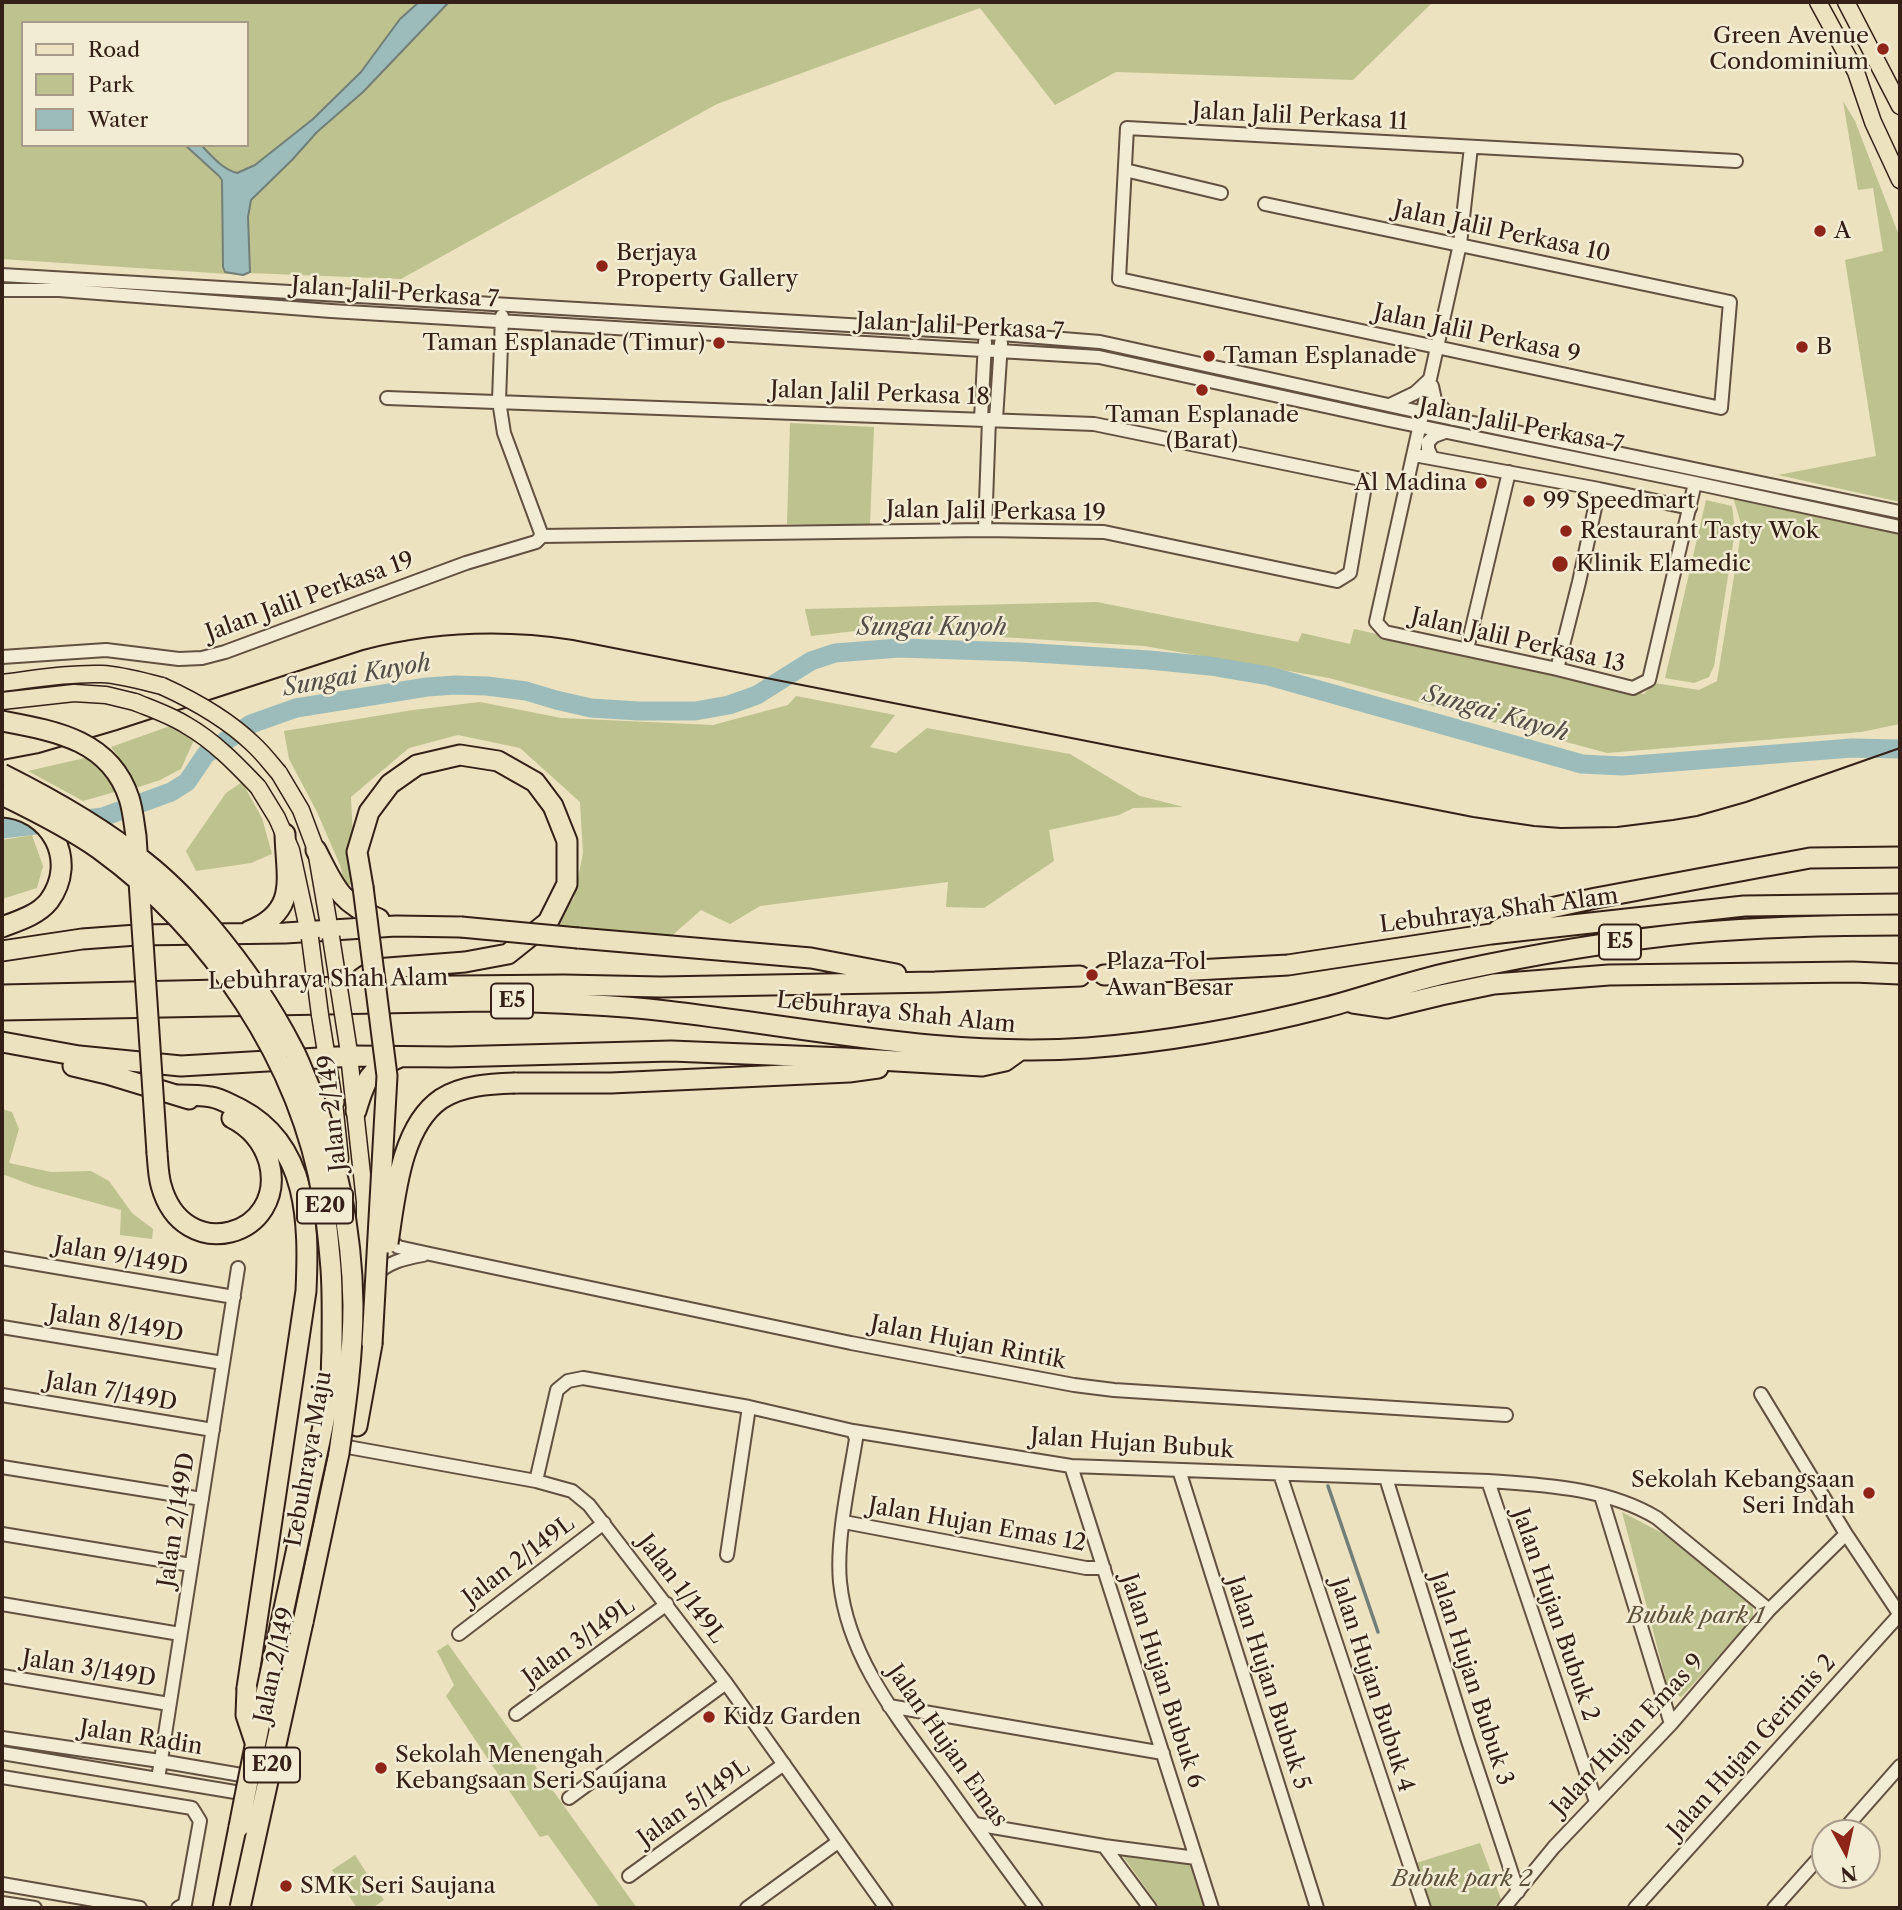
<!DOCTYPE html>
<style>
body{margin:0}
#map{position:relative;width:1902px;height:1910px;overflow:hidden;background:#ece2bf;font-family:"Libre Caslon Text",serif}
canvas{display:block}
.frame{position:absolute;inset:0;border:4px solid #342016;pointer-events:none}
.legend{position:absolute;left:21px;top:21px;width:228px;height:126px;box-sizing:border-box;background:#f3ecd5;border:2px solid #a79a89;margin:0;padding:9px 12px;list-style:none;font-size:21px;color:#342016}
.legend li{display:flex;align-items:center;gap:14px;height:35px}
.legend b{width:35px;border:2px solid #a79a89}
.north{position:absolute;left:1811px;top:1819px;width:70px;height:70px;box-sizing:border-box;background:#f3ecd5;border:2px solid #a79a89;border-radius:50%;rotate:172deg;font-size:19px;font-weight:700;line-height:28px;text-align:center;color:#342016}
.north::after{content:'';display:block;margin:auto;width:24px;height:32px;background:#8f2418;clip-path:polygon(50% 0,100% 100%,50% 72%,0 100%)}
</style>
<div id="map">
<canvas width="1902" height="1910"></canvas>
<div class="frame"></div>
<ul class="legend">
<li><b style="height:9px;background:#ece2bf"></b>Road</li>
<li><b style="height:19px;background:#bdc28e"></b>Park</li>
<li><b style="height:19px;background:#9bbcba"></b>Water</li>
</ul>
<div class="north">N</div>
</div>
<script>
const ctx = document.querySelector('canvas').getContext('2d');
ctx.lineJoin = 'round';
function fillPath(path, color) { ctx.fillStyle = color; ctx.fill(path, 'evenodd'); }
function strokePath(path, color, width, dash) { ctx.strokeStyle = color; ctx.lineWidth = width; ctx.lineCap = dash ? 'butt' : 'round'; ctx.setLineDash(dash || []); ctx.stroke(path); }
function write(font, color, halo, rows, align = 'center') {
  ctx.font = font + ' "Libre Caslon Text",serif'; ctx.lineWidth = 5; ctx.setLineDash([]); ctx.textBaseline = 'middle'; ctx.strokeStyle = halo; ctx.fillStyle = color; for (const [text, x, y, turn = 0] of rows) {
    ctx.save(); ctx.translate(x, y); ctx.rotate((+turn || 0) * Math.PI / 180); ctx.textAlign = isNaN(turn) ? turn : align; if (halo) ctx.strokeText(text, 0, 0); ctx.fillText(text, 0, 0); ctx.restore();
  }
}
const green = new Path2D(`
 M2,2H176L178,4L181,2H1433L1353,80L1116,72L1055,105L980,8L717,104L401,279L249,273L243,275L2,259ZM23,23H247V145H23Z
 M1843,101L1855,121L1900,238V502L1778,475L1876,456L1845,260L1883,251L1873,188L1858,190Z
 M790,423L874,427L870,525L787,524Z
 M1733,497L1900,534V724L1861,732L1607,753L1329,678L1144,646L874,629L811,636L805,609L1097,602L1298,642L1302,633L1350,644L1354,629L1644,694L1654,683L1699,690L1717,681L1742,527Z
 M1706,500L1732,506L1735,531L1714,666L1709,677L1694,683L1665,678Z
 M796,696L895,715L870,747L896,753L927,728L1070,754L1140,796L1184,807L1133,808L1119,815L1049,830L1054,861L984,908L946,907L948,882L760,906L730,924L701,910L667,940L553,927L574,898L583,853L580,802L520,748L458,735L409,748L351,797L355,884L345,885L340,865L317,812L289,759L284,731L413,710L480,702L561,718L713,725L788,705Z
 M170,726L194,740L181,769L160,780L136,788L130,772L111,747Z
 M89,757L104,768L118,791L83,801L28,771Z
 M242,782L262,818L272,854L251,863L196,871L186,851L226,793Z
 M32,835L43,866L37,888L2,899V840Z
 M2,1109L12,1112L19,1129L9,1163L51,1172L91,1171L109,1181L132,1213L153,1229L152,1239L120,1235L121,1210L34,1186L2,1174Z
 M1622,1512L1681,1543L1753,1607V1620L1681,1697L1668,1688Z
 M448,1644L637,1908H600L548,1835L540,1837L446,1696L454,1685L437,1651Z
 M1480,1843L1501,1899L1493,1908H1430L1416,1863Z
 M1115,1845L1190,1860L1206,1908H1160Z
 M355,1855L384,1900L372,1908H357L332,1870Z`);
const water = new Path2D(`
 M419,2H449L363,92L317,132L292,160L251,200L248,217L250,272L243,275L225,272L223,267L222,180L219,176L185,145H201C212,156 222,169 237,173L255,165L313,119L361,72L400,19Z`);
const stream = new Path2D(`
 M1328,1486L1378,1632`);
const river = new Path2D(`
 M2,829L103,817L171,792L187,782L206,754L251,724L296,708L427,687L455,685L487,686L526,691L556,700L591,708L638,711H695L729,705L757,695L811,661L835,653L899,648L1019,652L1149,660L1210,666L1269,676L1582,764L1622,766L1852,748L1900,749`);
const minor = new Path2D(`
 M1471,147L1460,244L1376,622L1385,632L1557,669L1633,688L1649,680L1695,483
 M1125,170L1221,193
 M1265,204L1730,302L1721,408L1119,279L1127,128L1736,161
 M2,275L1001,334L1100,342L1411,410L1900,512
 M2,290H59L331,311L1099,357L1389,420L1695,483L1900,527
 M1432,386L1435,400L1453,419
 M387,398L1094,424L1366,480L1350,573L1337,581L1104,532L985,530L541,536
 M1390,405L1415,393L1430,379
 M981,419L985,342
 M996,419L1001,343
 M1414,455L1599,489L1690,508
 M1432,458L1428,449V442L1434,436L1445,432
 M985,530L989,419
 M1467,649L1509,472
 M2,657L106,650L179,659L202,658L225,652L466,563L536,542L540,538L541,533L504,433L499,401L502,316
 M1557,669L1579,582L1599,489
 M385,1235L398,1247L430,1254L851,1343L1074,1385L1114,1390L1506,1415
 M2,1258L234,1297
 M373,1276C390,1262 401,1259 423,1255
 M2,1327L223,1363
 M1761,1394L1846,1534L1900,1615
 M2,1395L213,1430
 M853,1431L856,1439C849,1482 836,1540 840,1582C848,1660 901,1722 945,1783C975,1825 1005,1866 1036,1908
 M342,1446L536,1481L572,1491L589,1505L726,1683L886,1908
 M1071,1466L1212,1908
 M2,1467L202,1499
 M1179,1470L1317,1908
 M1280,1474L1424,1908
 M1386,1478L1468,1741L1518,1892
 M536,1481L557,1390L568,1381L583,1378L749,1407L853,1431L1071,1466L1488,1481C1545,1485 1607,1488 1657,1518L1769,1610
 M1488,1481L1596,1802
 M1601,1496L1671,1724
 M844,1522L1086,1568H1104
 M2,1534L191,1565
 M727,1555L749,1407
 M2,1604L180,1634
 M459,1634L604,1523
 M2,1676L169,1704
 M889,1706L1163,1753
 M516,1714L667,1604
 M2,1738L160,1761L253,1777
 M2,1753L253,1795
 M2,1777L192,1808L200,1821L185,1904L178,1908
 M158,1779L238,1268
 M569,1798L726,1683
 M975,1824L1104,1846L1196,1858
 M1841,1833L1900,1766
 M1104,1846L1150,1908
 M629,1876L784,1764
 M2,1884L140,1908
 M2,1903L35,1908
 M747,1908L838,1842
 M1504,1908L1554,1847L1671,1724L1769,1610L1846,1534
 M1635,1908L1900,1614
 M1774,1908L1825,1851`);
const major = new Path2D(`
 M1818,2L1856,72L1873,122L1900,180
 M1846,2L1900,106
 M2,683C35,679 68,673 102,674C122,675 142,681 162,686
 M2,701L74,693L106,695L135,702
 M279,773L301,810L316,850L331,937
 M258,787L277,818L291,850L310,938
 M320,1015L334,1102L340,1159
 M348,1046L365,1202V1322L358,1367
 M340,1316L343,1258`);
const highway = new Path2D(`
 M2,807C50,809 79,860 49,901C38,915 18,921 2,927
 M316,850C335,887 339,902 379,919
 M1498,930L1528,913L1596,898L1810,858L1900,857
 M249,931C299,911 286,878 285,834
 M578,938L811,958L896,974
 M2,951L82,939L137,935L285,933L396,926L461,927
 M1104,975L1288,965L1491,934L1744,906L1900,904
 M362,978L375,969L465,962L508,954L548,922L567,884V841L553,806L535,782L498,761L460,755L417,765L390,784L369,812L357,852L363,887
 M2,995L350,987L564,985L661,987L935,982L1080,976
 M1353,1003L1387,1008L1441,995L1494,984L1609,975L1853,972L1900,974
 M2,1010L487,1001C547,1002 606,1004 666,1011C806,1027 945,1058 1087,1048C1168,1042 1249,1027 1327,1007C1369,996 1410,981 1452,972C1531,955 1611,941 1692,933C1762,927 1831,925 1900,925
 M2,1042L79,1056L181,1066L354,1056L450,1057L671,1051L845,1058L982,1066L1005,1061L1019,1051
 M73,1066L107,1074L189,1099
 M301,1077L318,1088L334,1102
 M515,1083H611L849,1072L878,1068
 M178,1095C189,1095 200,1095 211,1097C220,1098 231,1105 240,1109C309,1145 309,1224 306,1291L247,1688
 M356,1111C365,1081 368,1070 398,1058
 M157,1153C158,1163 158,1174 161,1185C183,1267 288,1236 269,1162C263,1142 250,1127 232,1118
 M357,1426L372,1344
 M303,1622L339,1453
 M223,1908L239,1827`);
const tram = new Path2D(`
 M2,760L39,753L117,730L363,650C432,632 502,629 573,640L1473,817L1534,826L1561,828L1617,827L1673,820L1697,816L1746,802L1900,748`);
const majorBridge = new Path2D(`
 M162,686C195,701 227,719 253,744C263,753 271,764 279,773
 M135,702C152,709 170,715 186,725C214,741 236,764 258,787
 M331,937L348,1046
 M310,938L320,1015`);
const highwayBridge = new Path2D(`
 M2,721C55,731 110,740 129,798C133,810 134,824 136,836L157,1153
 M2,774C52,799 102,827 146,863C170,882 190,903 210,926C242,964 270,1004 293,1049C299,1060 303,1072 308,1083C336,1153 352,1230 353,1305C353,1355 346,1404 339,1453
 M2,795C35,811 69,828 99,849C212,931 300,1061 323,1199C327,1222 329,1246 331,1269C333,1297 332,1324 332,1352C331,1364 332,1376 330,1387C324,1429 312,1473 304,1515C282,1619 259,1722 239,1827
 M363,887L387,1076L372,1344
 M461,927L578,938
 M388,1243C395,1199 400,1127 441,1099C463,1085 490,1084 515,1083
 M247,1688L246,1715L255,1742
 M240,1908L303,1622`);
const markers = [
 [1883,49,7,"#8f2418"],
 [1820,231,7,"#8f2418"],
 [602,266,7,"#8f2418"],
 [719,343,7,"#8f2418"],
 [1802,347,7,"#8f2418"],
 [1209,356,7,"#8f2418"],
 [1202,390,7,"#8f2418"],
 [1481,483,7,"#8f2418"],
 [1529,501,7,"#8f2418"],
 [1566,531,7,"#8f2418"],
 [1560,564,9,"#8f2418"],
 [1092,975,7,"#8f2418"],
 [1869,1493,7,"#8f2418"],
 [709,1717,7,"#8f2418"],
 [381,1768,7,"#8f2418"],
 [286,1886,7,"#8f2418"]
];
const shields = [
 [1620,942,42],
 [512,1001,42],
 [325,1206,56],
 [272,1765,56]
];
const shieldNames = [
 ["E5",1620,942],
 ["E5",512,1001],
 ["E20",325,1206],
 ["E20",272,1765]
];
const poiNames = [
 ["Green Avenue",1869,36,"right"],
 ["Condominium",1869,62,"right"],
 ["A",1834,231],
 ["Berjaya",616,253],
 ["Property Gallery",616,279],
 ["Taman Esplanade (Timur)",705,343,"right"],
 ["B",1816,347],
 ["Taman Esplanade",1223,356],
 ["Taman Esplanade",1202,415,"center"],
 ["(Barat)",1202,441,"center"],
 ["Al Madina",1467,483,"right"],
 ["99 Speedmart",1543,501],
 ["Restaurant Tasty Wok",1580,531],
 ["Klinik Elamedic",1576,564],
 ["Plaza Tol",1106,962],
 ["Awan Besar",1106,988],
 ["Sekolah Kebangsaan",1855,1480,"right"],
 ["Seri Indah",1855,1506,"right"],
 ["Kidz Garden",723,1717],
 ["Sekolah Menengah",395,1755],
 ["Kebangsaan Seri Saujana",395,1781],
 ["SMK Seri Saujana",300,1886]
];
const streetNames = [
 ["Jalan Jalil Perkasa 11",1300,117,3],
 ["Jalan Jalil Perkasa 10",1502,232,12],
 ["Jalan Jalil Perkasa 7",395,293,4],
 ["Jalan Jalil Perkasa 7",960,327,3],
 ["Jalan Jalil Perkasa 9",1477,334,12],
 ["Jalan Jalil Perkasa 18",880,394,2],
 ["Jalan Jalil Perkasa 7",1521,426,11],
 ["Jalan Jalil Perkasa 19",996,512,1],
 ["Jalan Jalil Perkasa 19",310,597,-20],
 ["Jalan Jalil Perkasa 13",1518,641,13],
 ["Lebuhraya Shah Alam",1499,911,-7],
 ["Lebuhraya Shah Alam",328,980,-1],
 ["Lebuhraya Shah Alam",896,1013,6],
 ["Jalan 2/149",333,1113,-96],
 ["Jalan 9/149D",121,1257,10],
 ["Jalan 8/149D",116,1324,9],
 ["Jalan Hujan Rintik",968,1343,11],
 ["Jalan 7/149D",111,1392,10],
 ["Jalan Hujan Bubuk",1132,1444,4],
 ["Lebuhraya Maju",309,1459,-80],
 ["Jalan 2/149D",177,1520,-81],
 ["Jalan Hujan Emas 12",977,1525,10],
 ["Jalan 2/149L",519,1561,-37],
 ["Jalan 1/149L",681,1589,53],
 ["Jalan Hujan Bubuk 2",1555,1615,71],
 ["Jalan 3/149L",579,1642,-36],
 ["Jalan 2/149",275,1665,-78],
 ["Jalan 3/149D",89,1669,9],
 ["Jalan Hujan Bubuk 3",1471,1679,72],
 ["Jalan Hujan Bubuk 6",1162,1681,72],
 ["Jalan Hujan Bubuk 5",1268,1683,72],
 ["Jalan Hujan Bubuk 4",1372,1685,72],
 ["Jalan Hujan Emas 9",1628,1735,-47],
 ["Jalan Radin",141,1738,9],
 ["Jalan Hujan Emas",947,1746,55],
 ["Jalan Hujan Gerimis 2",1752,1747,-48],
 ["Jalan 5/149L",694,1803,-36]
];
const parkNames = [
 ["Bubuk park 1",1696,1616],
 ["Bubuk park 2",1462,1879]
];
const waterNames = [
 ["Sungai Kuyoh",932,628],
 ["Sungai Kuyoh",357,676,-10],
 ["Sungai Kuyoh",1496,714,16]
];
fillPath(green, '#bdc28e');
fillPath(water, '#9bbcba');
strokePath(water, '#727e78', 2);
strokePath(stream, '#727e78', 3.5);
strokePath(river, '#9bbcba', 19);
strokePath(minor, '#625040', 16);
strokePath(major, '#342016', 19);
strokePath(highway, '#342016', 23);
strokePath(minor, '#f3ecd5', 12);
strokePath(major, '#ece2bf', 16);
strokePath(highway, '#ece2bf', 19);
strokePath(tram, '#342016', 2);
strokePath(majorBridge, '#342016', 19, []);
strokePath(highwayBridge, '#342016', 23, []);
strokePath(majorBridge, '#ece2bf', 16);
strokePath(highwayBridge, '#ece2bf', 19);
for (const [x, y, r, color] of markers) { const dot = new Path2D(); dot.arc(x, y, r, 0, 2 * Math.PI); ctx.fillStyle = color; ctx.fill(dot); strokePath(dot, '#f3ecd5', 2.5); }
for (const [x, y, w] of shields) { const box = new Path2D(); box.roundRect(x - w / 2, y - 17.5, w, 35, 5); ctx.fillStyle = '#f3ecd5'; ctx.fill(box); strokePath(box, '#342016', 2); }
write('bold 21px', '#342016', null, shieldNames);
write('23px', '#342016', '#f3ecd5', poiNames, 'left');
write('23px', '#342016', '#f3ecd5', streetNames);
write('italic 23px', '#5d513a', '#f3ecd5', parkNames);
write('italic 24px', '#534f47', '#f3ecd5', waterNames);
</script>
